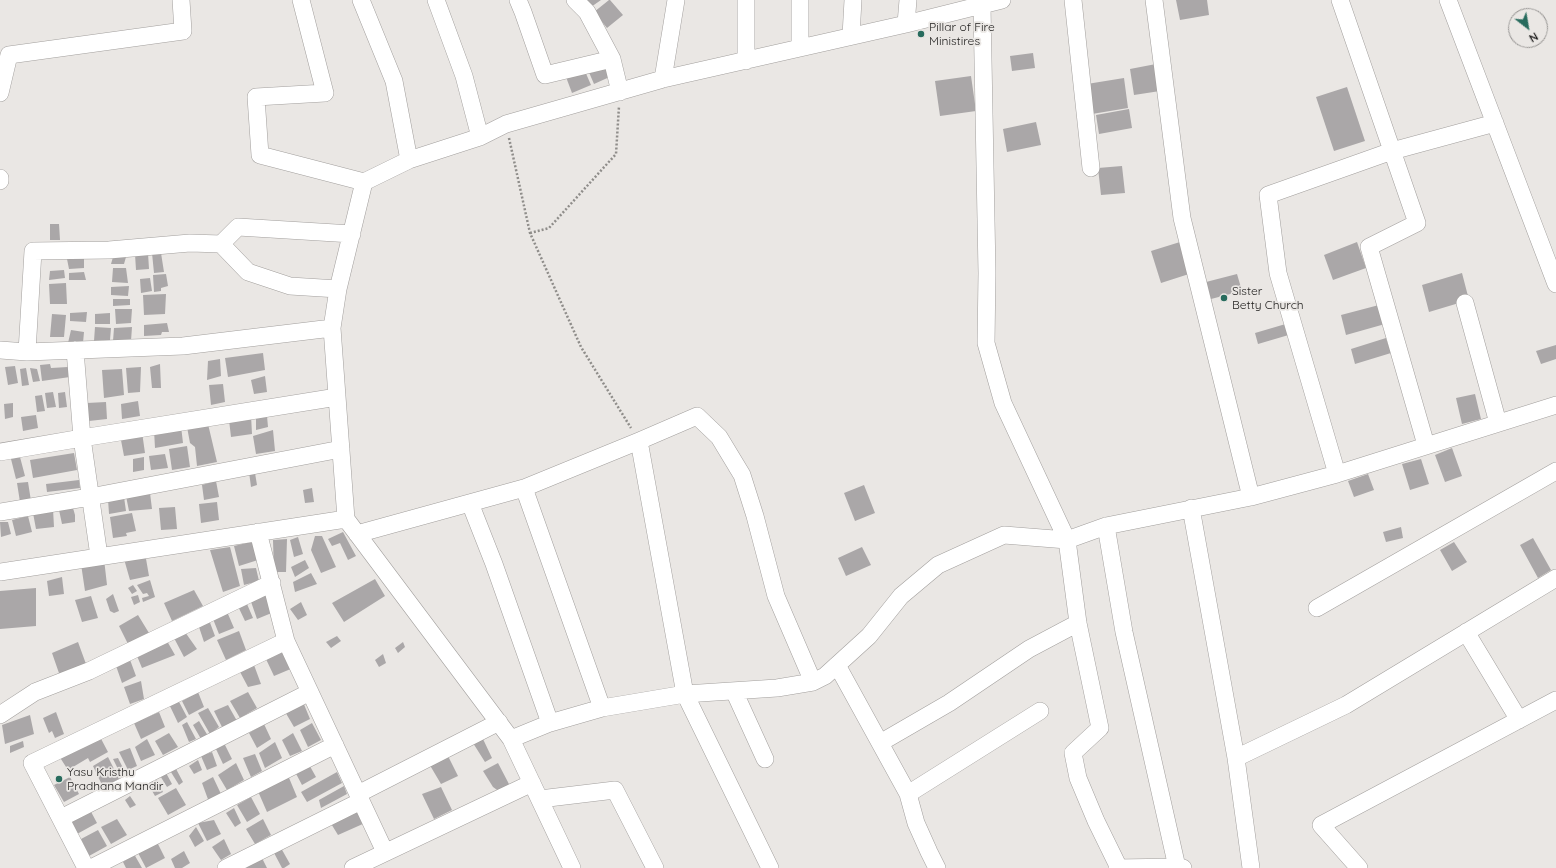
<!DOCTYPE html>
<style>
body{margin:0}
#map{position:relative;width:1556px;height:868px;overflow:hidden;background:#eae7e4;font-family:Quicksand,sans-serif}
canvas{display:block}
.north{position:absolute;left:1508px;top:8px;width:40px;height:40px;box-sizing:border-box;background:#eae7e4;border:1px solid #989694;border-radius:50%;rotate:149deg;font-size:11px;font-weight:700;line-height:16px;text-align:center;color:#1d1c1b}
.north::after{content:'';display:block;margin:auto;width:14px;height:18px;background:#276b5d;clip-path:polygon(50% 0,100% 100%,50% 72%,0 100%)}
</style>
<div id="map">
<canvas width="1556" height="868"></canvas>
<div class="north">N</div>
</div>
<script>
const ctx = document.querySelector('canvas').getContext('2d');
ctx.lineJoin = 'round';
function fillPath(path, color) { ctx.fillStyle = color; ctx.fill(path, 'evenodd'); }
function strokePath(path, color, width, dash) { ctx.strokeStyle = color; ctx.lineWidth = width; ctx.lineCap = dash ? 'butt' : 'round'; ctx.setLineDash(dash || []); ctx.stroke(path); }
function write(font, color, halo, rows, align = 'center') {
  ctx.font = font + ' Quicksand,sans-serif'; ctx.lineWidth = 3.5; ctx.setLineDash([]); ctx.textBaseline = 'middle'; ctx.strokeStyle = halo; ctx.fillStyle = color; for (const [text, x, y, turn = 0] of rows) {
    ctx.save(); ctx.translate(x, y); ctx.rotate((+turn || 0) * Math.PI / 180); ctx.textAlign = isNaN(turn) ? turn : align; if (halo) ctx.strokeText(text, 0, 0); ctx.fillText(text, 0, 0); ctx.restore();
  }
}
const building = new Path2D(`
 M586,0H601L591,7Z
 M609,0H610L623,15L607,28L594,12Z
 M1176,0H1207L1209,15L1180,20Z
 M1033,53L1035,68L1012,71L1010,56Z
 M608,62L614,75L594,84L588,70Z
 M1156,64L1160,91L1134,95L1130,69Z
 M584,69L591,85L572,93L566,77Z
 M971,76L976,111L940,116L935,81Z
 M1124,78L1128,108L1092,114L1087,84Z
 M1347,87L1365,141L1334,151L1316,97Z
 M1129,109L1132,128L1099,134L1096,115Z
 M1036,122L1041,145L1007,152L1003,129Z
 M1122,166L1125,193L1101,195L1098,168Z
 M50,224H59L60,240H50Z
 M1180,242L1189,274L1161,283L1151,251Z
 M1357,242L1366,268L1333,280L1324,255Z
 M148,253L149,269L136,270L135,254Z
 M152,253H161L164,272L154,273Z
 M113,257H126L124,264H111Z
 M67,259H84V268L69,269Z
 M113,268H126L128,283L112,282Z
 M64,270L65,278L49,280L50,271Z
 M84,272L86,280H69V273Z
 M1462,273L1469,300L1429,312L1422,285Z
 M166,274L168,286L161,288V291L154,292L153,275Z
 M1237,274L1242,291L1211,299L1206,282Z
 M150,278L152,291L141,293L140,279Z
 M66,283L67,304H50L49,284Z
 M129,286L128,296L111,295V287Z
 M166,294L165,314L144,315L143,295Z
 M113,299H130V305L113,306Z
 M1379,305L1385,324L1346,335L1341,315Z
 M115,309H132L131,323L116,324Z
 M87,312L86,322L70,321V313Z
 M110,313V324H95V314Z
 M52,314L66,315L64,337H50Z
 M167,323L169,332H162L161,335L144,336V325Z
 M1289,323L1292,334L1258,344L1255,333Z
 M95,327L111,328L110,340L94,341Z
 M132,327L131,341H113L114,328Z
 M71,330L84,332L83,343H68Z
 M1386,338L1391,353L1355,364L1351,349Z
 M1556,345V359L1541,364L1536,351Z
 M263,353L265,370L228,377L225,358Z
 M220,359L221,376L207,380L208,361Z
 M50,364L51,368L68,367L70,377L42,381L40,365Z
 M160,364L161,388H152L150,367Z
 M15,366L18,383L8,385L5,367Z
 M141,367L140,392L128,393L126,368Z
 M26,368L29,385L22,386L20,369Z
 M30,368L37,369L40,381L33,382Z
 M122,369L124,395L104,398L102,370Z
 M265,376L267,392L254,394L251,380Z
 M223,384L225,402L211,405L209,385Z
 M53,392L56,407L47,408L45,393Z
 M65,392L67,407L59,408L58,393Z
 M1475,394L1481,419L1462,424L1456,398Z
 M42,395L45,411L37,412L35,396Z
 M138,401L140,416L122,419L121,404Z
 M106,402L107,419L89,421L87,403Z
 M13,403V417L5,419L4,404Z
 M36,415L38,428L23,431L21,417Z
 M251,415L252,434L231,437L229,420Z
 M267,416L268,427L256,430V419Z
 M208,424L217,462L197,466L195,447L190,443L187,427Z
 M181,426L183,443L155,448L154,430Z
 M273,430L275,451L256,454L253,436Z
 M142,432L145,453L124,456L120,435Z
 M187,446L190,467L172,470L169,449Z
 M1452,448L1462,476L1445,482L1435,455Z
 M74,453L77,470L33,478L30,460Z
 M165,454L168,468L151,470L149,456Z
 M20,457L25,476L16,479L11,459Z
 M144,457V470L133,472V459Z
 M1421,459L1429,484L1410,490L1402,464Z
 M249,472L255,473L257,485L251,487Z
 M1368,474L1374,490L1354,497L1348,481Z
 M79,480L80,488L47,492L46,484Z
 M216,481L219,497L204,500L202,485Z
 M28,482L31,501L20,502L17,483Z
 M864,485L875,513L855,521L844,493Z
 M312,488L314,502L305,503L303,490Z
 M150,493L152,509L129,511L126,496Z
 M124,497L126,511L109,514L108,499Z
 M217,502L219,520L201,523L199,504Z
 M175,507L177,529L161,530L159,508Z
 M73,508L75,515V522L62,524L59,510Z
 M53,509L54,527L36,529L33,513Z
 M132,513L136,531L126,533L127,536L113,538L110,517Z
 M28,516L32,532L16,536L12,520Z
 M0,522H8L11,534L1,537Z
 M1401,527L1403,538L1386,542L1383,532Z
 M343,532L356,556L348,560L340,543L332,546L328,539Z
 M315,536H322L336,567L321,573L311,550Z
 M298,537L303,554L294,557L290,540Z
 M1533,538L1551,570L1538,578L1520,545Z
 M287,539L286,572H274L273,540Z
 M255,541L258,560L239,566L234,546Z
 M1454,542L1467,562L1452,571L1440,550Z
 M230,547L240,586L223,592L210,550Z
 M862,547L871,565L846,576L838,558Z
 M145,553L149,576L130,580L124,559Z
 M104,559L107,585L85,591L81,564Z
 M305,560L309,568L295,577L291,567Z
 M256,568L259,581L244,585L241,569Z
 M311,573L317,584L295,592L293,582Z
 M62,577L64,594L49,596L47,581Z
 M375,579L385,596L344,622L332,603Z
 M150,580L155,597L143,602L142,598L149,596L147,593L143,594L137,585Z
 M133,585L137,591L132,594L128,588Z
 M36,588V626L0,629V591Z
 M265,588L274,612L257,619L249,596Z
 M194,590L203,606L172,621L164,603Z
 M113,594L119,611L114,613L110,611L106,599Z
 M138,595L140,602L134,605L131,597Z
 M91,596L98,618L82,622L75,600Z
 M244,597L253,618L245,621L236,602Z
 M301,602L307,615L298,620L290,609Z
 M225,607L234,628L219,634L211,614Z
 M138,615L149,633L128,644L119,626Z
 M209,620L215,636L204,642L198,624Z
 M239,631L246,650L226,660L217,640Z
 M185,632L197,649L184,657L174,638Z
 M337,636L341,641L331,648L326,642Z
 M167,641L175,655L142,668L137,656Z
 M78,642L86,664L60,676L52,653Z
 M403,642L405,647L398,653L395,648Z
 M285,649L293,668L274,676L265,657Z
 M383,654L386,663L379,667L375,660Z
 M129,657L136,676L122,683L115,663Z
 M254,665L261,684L248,687L239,670Z
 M141,681L144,699L130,704L124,687Z
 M198,692L204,707L189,715L182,701Z
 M248,692L257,708L240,718L230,701Z
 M177,698L187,717L178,723L168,702Z
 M303,702L310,719L294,727L284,710Z
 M228,705L237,721L223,729L214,711Z
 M208,708L219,727L210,734L198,713Z
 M56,712L64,734L55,738L52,731L49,733L43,718Z
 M159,712L165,727L141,739L134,723Z
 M30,715L34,734L5,744L2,725Z
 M199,721L208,736L201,739L193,725Z
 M187,722L196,739L189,742L182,725Z
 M312,723L321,740L308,747L300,730Z
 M264,724L271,739L257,748L249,733Z
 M98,733L108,752L90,762L88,758L68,770L59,756Z
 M169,733L178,747L163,755L155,741Z
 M293,733L302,751L290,756L282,740Z
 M147,739L155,755L141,761L135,747Z
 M483,739L492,758L485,762L473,743Z
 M23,741L24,747L10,753V746Z
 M275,742L282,758L265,768L259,753Z
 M224,743L232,759L223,764L215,747Z
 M130,748L137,766L128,770L119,752Z
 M212,752L217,766L207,770L201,756Z
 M446,752L458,776L441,784L428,762Z
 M255,754L262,771L251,777L243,758Z
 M108,757L119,779L103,787L93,766Z
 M118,758L126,774L121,775L113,759Z
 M198,760L202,770L194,774L189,766Z
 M307,761L316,777L302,785L293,768Z
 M236,763L244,780L227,790L218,775Z
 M498,763L510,786L500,792L493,787L483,771Z
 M175,767L183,782L179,785L169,769Z
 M165,771L172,784L167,787L159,774Z
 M337,772L342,783L307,802L301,792Z
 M287,773L297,797L267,812L257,789Z
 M154,776L163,792L155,796L147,782Z
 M70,777L79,794L64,802L54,785Z
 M213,777L221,794L209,802L202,783Z
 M344,786L347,794L321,808L319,800Z
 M441,787L452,810L434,819L422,794Z
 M176,788L186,805L168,815L158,798Z
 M130,796L136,805L130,808L125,800Z
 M251,797L260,814L247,822L237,805Z
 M89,808L97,823L77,834L68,819Z
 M234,808L241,823L235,827L226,813Z
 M356,808L365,823L338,835L330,822Z
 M117,819L127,835L111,844L101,827Z
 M263,819L271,835L255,844L246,829Z
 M214,820L221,834L207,841L198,823Z
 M196,827L204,841L195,847L189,836Z
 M98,830L107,846L89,856L81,839Z
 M224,839L231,854L221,860L212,847Z
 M157,842L165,858L146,868L137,851Z
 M281,848L290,864L284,868H282L273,851Z
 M184,851L190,863L182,868H175L171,859Z
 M134,854L142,868H126L123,862Z
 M262,858L267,868H247L246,866Z`);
const path = new Path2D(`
 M509,138L530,233L581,347L631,428
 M530,233L549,228L616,154L619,106`);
const street = new Path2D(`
 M301,0L325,93L256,97L260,155L364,182L409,160L480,137L506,124L663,79L906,24L1002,0
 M361,0L394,81L409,160
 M436,0L464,76L480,137
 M518,0L523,12L545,75L612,59
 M575,0L587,12L612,59L620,92
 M1073,0L1091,168
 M1154,0L1182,218L1251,497
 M1340,0L1417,223L1369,247L1426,445
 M1448,0L1556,284
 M982,6L987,273L986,343L1003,403L1067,540L1106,526L1251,497L1337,474L1556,405
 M906,24L908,0
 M851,36L853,0
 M800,48V0
 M746,61V0
 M663,79L676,0
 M0,93L9,55L183,31L181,0
 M0,178V181
 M364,182L338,289L332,328L346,519L511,739L572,868
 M221,244L248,272L290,286L338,289
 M1465,303L1498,423
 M0,350L27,352L183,346L332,328
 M75,350L82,438L99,556
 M27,352L33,251L109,250L190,243L221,244L238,227L352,234
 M639,441L685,694L770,868
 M0,452L82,438L337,397
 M1337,474L1278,273L1268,195L1392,151L1495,123
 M524,488L602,708
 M470,503L494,564L550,723
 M1191,508L1236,758L1251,868
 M0,512L90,497L341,449
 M1106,526L1124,632L1177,867L1183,868
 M258,532L286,641L385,852
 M357,534L524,488L639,441L697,416L719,437L742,475L755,516L776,596L813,682
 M0,572L346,519
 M1317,608L1556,471
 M1466,632L1519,720
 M837,665L908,794L916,823L929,852L937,868
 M734,691L765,759
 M0,715L35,692L89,671L272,583
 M511,739L550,723L602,708L685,694L777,688L813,682L825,676L869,636L901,596L938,565L1004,535L1067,540L1078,623L1100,728L1073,753L1078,778L1096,821L1119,868
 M880,743L949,703L1029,649L1078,623
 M1236,758L1346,705L1556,578
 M358,794L499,722
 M908,794L1040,711
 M540,799L615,790L655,868
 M61,818L310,692
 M86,868L32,763L286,641
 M91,868L335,745
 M226,868L361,801
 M353,868L532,783
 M1117,868L1177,867
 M1359,868L1321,825L1556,700`);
const markers = [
 [921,34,4,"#276b5d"],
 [1224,298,4,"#276b5d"],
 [59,779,4,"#276b5d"]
];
const poiNames = [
 ["Pillar of Fire",929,27],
 ["Ministires",929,41],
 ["Sister",1232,291],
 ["Betty Church",1232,305],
 ["Yasu Kristhu",67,772],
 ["Pradhana Mandir",67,786]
];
fillPath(building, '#aaa7a8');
strokePath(street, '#a29f9d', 18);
strokePath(path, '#8f8d8a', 2.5, [2, 2]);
strokePath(street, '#fff', 17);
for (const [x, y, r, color] of markers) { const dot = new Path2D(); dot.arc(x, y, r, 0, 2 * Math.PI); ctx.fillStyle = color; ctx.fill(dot); strokePath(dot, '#eae7e4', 1.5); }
write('12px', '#1d1c1b', '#eae7e4', poiNames, 'left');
</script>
